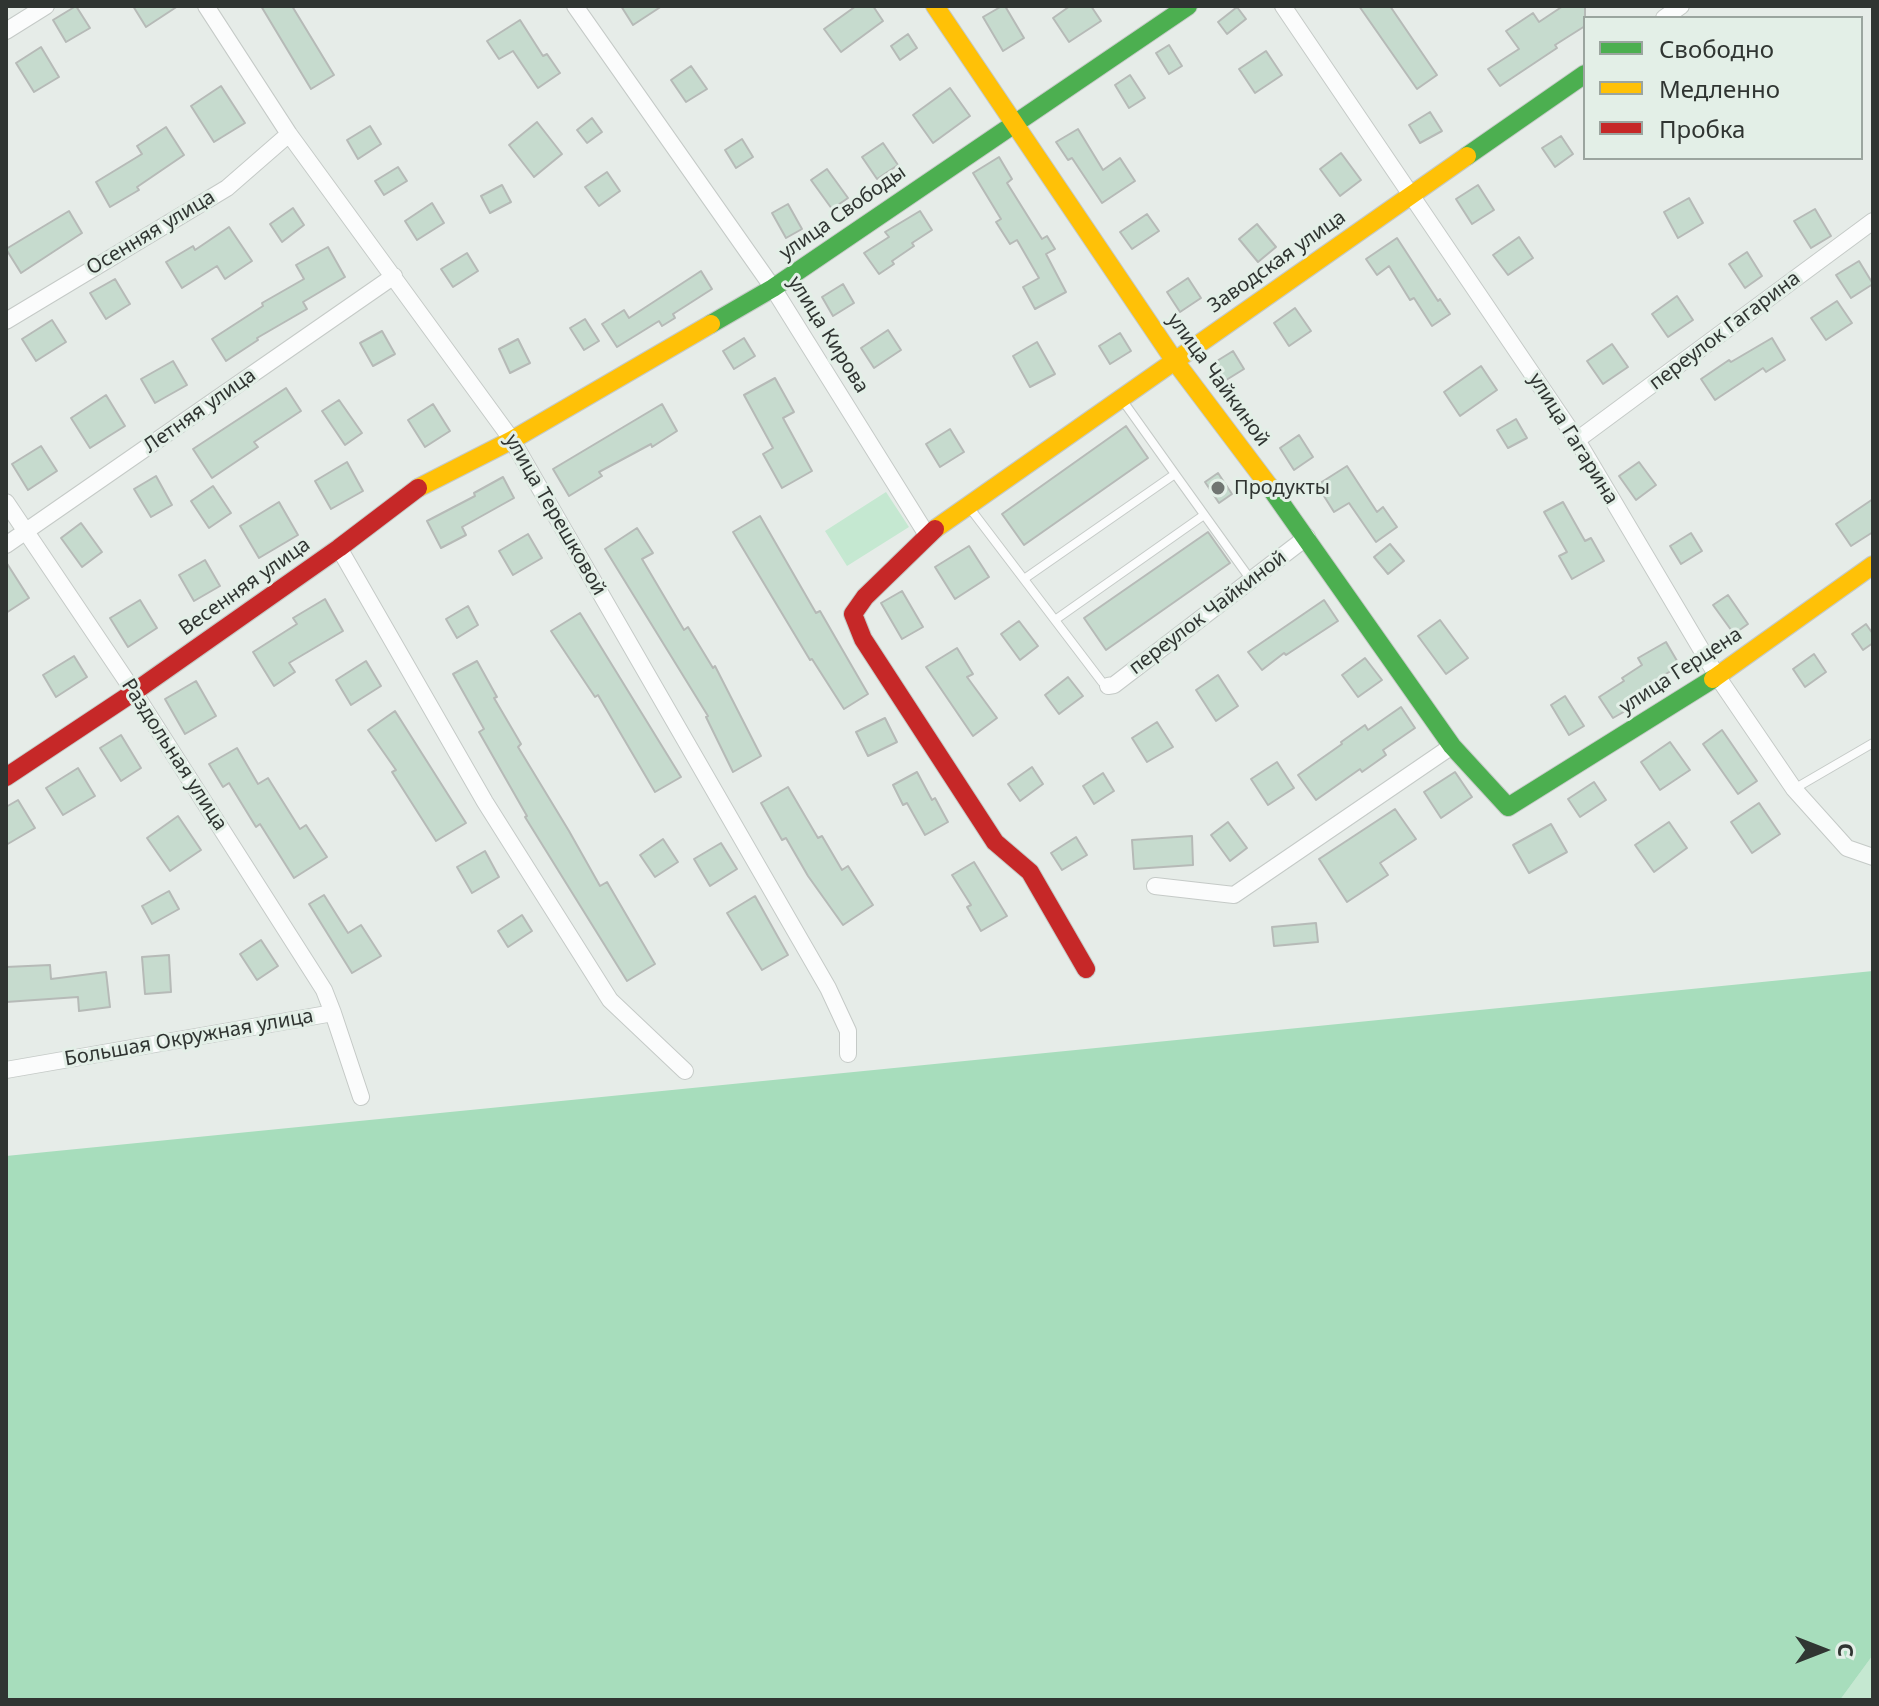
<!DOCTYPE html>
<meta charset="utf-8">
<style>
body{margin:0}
#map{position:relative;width:1879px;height:1706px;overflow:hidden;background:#e6ece8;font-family:"Noto Sans",sans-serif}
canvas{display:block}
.frame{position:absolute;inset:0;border:8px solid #303532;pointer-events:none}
.legend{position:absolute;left:1583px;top:16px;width:280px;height:144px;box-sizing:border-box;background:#e3efe7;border:2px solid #9ba59f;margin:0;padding:10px 14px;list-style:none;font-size:24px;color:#303532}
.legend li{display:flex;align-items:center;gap:16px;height:40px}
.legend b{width:40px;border:2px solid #9ba59f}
.north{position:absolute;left:1783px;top:1610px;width:80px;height:80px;-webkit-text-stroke:6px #e3efe7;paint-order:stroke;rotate:90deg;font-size:22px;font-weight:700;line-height:32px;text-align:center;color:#303532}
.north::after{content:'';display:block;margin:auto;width:28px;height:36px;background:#303532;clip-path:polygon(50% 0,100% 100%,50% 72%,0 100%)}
</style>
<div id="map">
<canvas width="1879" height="1706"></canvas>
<div class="frame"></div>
<ul class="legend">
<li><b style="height:10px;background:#4caf50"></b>Свободно</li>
<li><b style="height:10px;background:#ffc107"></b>Медленно</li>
<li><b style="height:10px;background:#c62828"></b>Пробка</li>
</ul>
<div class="north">С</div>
</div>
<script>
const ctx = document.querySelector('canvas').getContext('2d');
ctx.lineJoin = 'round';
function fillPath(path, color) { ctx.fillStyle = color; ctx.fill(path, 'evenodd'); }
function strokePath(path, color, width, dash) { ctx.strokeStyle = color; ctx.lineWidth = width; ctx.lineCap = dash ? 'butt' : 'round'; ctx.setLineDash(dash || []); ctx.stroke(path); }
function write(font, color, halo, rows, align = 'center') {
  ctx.font = font + ' "Noto Sans",sans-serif'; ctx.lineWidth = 6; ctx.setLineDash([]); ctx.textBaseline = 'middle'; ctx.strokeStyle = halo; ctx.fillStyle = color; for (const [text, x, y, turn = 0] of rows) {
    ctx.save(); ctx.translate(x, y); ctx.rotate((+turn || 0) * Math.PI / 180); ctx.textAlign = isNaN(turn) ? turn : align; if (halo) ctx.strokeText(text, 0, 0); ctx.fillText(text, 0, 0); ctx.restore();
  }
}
const green = new Path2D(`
 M886,492L909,527L847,566L825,531Z
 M1873,1655V1700H1840Z`);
const forest = new Path2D(`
 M1873,971V1655L1840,1700H6V1156Z`);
const building = new Path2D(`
 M76,6L90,28L66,42L53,20Z
 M133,6H178L146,27Z
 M261,6H292L334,75L311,89Z
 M621,6H662L633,25Z
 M856,6H873L883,21L841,52L824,29Z
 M1002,6H1005L1024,38L1003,51L983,17Z
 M1070,6H1091L1101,21L1069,42L1053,18Z
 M1359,6H1390L1437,75L1417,89Z
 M1563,6H1585V26L1555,45L1557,48L1500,86L1488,69L1519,49L1506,31L1533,13L1539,22Z
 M1237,7L1246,19L1227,34L1218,22Z
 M520,20L543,56L547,54L560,73L538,88L513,51L499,59L487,41Z
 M908,34L917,48L900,60L891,46Z
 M1169,45L1182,66L1169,74L1156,53Z
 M41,47L59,77L34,92L16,63Z
 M1266,51L1282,75L1255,93L1239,69Z
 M691,66L707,89L686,102L671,80Z
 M1130,75L1145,98L1129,108L1115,85Z
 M221,86L245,123L214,142L191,106Z
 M950,88L970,116L933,143L913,115Z
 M1430,112L1442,131L1420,143L1409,125Z
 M592,118L602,132L587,143L577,130Z
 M537,122L562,154L534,177L509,145Z
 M370,126L381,144L358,159L347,140Z
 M166,127L184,155L137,187L139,190L110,207L96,182L142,154L137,146Z
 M1078,129L1103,170L1120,158L1135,181L1102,203L1072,158L1068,160L1056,142Z
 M1561,136L1573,154L1555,167L1542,148Z
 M742,139L753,157L736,168L725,150Z
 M883,143L898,165L877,179L862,157Z
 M1341,153L1361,180L1340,196L1320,169Z
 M999,157L1012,179L1007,183L1042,239L1047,236L1055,249L1046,254L1066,292L1035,309L1023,287L1039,278L1017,240L1010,244L996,222L1001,219L973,173Z
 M398,167L407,181L384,195L375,181Z
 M827,169L848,198L832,209L811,180Z
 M607,172L620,191L599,206L585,187Z
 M502,185L511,202L490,213L481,196Z
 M1478,185L1494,210L1472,224L1456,199Z
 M1689,198L1703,223L1678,238L1664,212Z
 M432,203L444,223L417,240L405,221Z
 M788,204L802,229L786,238L772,213Z
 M293,208L304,225L282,242L270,224Z
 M1815,209L1831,236L1811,248L1794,221Z
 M69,211L82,233L21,273L6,249Z
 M920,211L932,230L912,243L914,246L892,261L894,264L879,274L864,253L889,237L885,232Z
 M1147,214L1159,231L1132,249L1120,232Z
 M1257,224L1276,247L1258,262L1239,239Z
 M229,227L252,261L225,279L217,266L182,288L166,262L193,246L195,250Z
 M1519,237L1533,258L1508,275L1493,255Z
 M1397,238L1438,301L1440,299L1450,314L1432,326L1414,298L1410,300L1389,266L1377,275L1366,259Z
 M328,247L345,277L303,302L307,309L257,338L258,340L226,361L212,339L263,306L262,303L304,279L296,265Z
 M1747,252L1762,276L1745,288L1729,264Z
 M467,253L478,271L453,287L441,269Z
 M1859,261L1873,284L1851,298L1836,275Z
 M701,271L712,289L673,314L675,318L662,326L659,321L617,347L602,324L624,310L629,318Z
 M1188,278L1201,298L1180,312L1167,292Z
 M115,279L130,304L106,319L90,293Z
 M843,284L854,303L833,316L822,297Z
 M1677,296L1693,320L1668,337L1652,314Z
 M1837,301L1852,323L1826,340L1811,318Z
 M1295,308L1311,331L1289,346L1274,323Z
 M585,319L599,341L584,350L570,328Z
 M52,320L66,342L36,361L22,339Z
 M888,330L901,350L874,368L861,348Z
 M382,331L395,354L373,366L360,343Z
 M1120,333L1131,351L1110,364L1099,346Z
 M744,338L755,356L734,369L723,351Z
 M1772,338L1785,360L1766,372L1763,368L1715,400L1701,379L1729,360L1731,362Z
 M518,339L530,363L510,373L499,349Z
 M1037,342L1055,374L1030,387L1013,356Z
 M1612,344L1628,367L1603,384L1587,361Z
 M1233,351L1244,369L1223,382L1212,364Z
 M173,361L187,385L155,403L141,379Z
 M1481,366L1497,390L1460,416L1444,392Z
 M775,378L794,412L783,418L812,471L782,488L763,454L773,448L744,395Z
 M286,388L301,411L254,442L258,447L212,478L193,449Z
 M106,395L125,426L90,448L71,418Z
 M339,400L362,433L345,445L322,411Z
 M433,404L450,431L425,447L408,420Z
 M662,404L677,431L652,447L651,444L599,472L602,476L569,496L553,469Z
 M1516,419L1527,438L1508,448L1497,430Z
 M1126,426L1148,458L1024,545L1002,514Z
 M950,429L964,452L940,467L926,444Z
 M1299,435L1313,457L1294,470L1280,448Z
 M41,446L57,471L28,490L12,464Z
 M347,462L363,491L331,509L315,481Z
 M1639,462L1656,485L1636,500L1619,476Z
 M1347,466L1377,512L1383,507L1397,527L1376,542L1349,503L1334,512L1317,485Z
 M1218,473L1232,494L1219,503L1205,482Z
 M156,476L172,505L151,517L134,489Z
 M503,477L514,498L462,527L466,535L441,548L427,521L475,496L474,493Z
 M213,486L231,513L209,528L191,501Z
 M1873,499V532L1851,546L1836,524Z
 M279,502L298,535L259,558L240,526Z
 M1563,502L1585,541L1591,538L1604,561L1572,579L1559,556L1567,552L1544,512Z
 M760,516L816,613L820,611L868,694L844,709L812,659L810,660L733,532Z
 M81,523L102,552L82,567L61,538Z
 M637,528L653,553L642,559L684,630L688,627L713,668L715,666L761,756L733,772L706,717L708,716L605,549Z
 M1208,532L1230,563L1106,650L1084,618Z
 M1691,533L1702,551L1681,564L1670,546Z
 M528,534L542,558L513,575L499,551Z
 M1390,544L1404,561L1388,574L1374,557Z
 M969,546L989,577L955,599L935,567Z
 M205,560L220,586L194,601L179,575Z
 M6,562L29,598L6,613Z
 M902,591L923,627L902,639L881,603Z
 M1728,595L1748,624L1734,634L1713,605Z
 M325,599L343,631L289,663L295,672L274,686L253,652L297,624L293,618Z
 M140,600L157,628L128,647L110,618Z
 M1324,600L1338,621L1286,655L1284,653L1262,670L1248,652Z
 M468,606L478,625L457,638L446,619Z
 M580,613L681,777L655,792L598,695L595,697L551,631Z
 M1440,620L1468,658L1446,674L1418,636Z
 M1019,621L1038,646L1020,660L1001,634Z
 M1866,624L1873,634V643L1863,650L1852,634Z
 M1666,642L1680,666L1646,685L1650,691L1625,707L1627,710L1613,718L1599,697L1624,681L1622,678L1642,665L1638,658Z
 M957,648L973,674L967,677L997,718L973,736L926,667Z
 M1814,654L1826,672L1805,687L1793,669Z
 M74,656L87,677L56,697L43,675Z
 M1365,658L1382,680L1358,697L1342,675Z
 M366,661L381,686L351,705L336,680Z
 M477,661L497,697L494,698L521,744L518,747L569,831L600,886L607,882L655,964L627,981L525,817L527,816L479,732L484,729L453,674Z
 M1218,675L1238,706L1216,721L1196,690Z
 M1068,677L1083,696L1059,714L1045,695Z
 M196,681L216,716L185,734L165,699Z
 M1565,696L1584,726L1569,735L1551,705Z
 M1401,707L1415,728L1383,750L1386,755L1362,772L1360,769L1316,800L1298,775L1342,744L1341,742L1365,725L1368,730Z
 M395,711L466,823L436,841L392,772L396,770L368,730Z
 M885,718L897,742L868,756L856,732Z
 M1157,722L1173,747L1147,762L1132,738Z
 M1722,730L1757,781L1738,794L1703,744Z
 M121,735L141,768L121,781L100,748Z
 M1670,742L1690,770L1660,790L1641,762Z
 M237,748L258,784L268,778L300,829L306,825L327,857L294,878L260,824L256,827L229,783L223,787L209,764Z
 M1277,762L1294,788L1268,805L1251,779Z
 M1032,767L1043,784L1020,801L1008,784Z
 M78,768L95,796L63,815L46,788Z
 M917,772L932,800L935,798L948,822L925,835L907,803L903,805L893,785Z
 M1455,772L1472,797L1441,818L1424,792Z
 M1103,773L1114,791L1094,804L1083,786Z
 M1594,782L1606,800L1580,817L1568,799Z
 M788,787L818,838L822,836L842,870L848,866L873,905L843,925L808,876L786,838L782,840L761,803Z
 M18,800L35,828L6,845V807Z
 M1759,803L1780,834L1752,853L1731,822Z
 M1395,809L1416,839L1380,863L1388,875L1347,902L1319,859Z
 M178,816L201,850L170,871L147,838Z
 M1228,822L1247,848L1230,861L1211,835Z
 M1669,822L1687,848L1654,872L1635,845Z
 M1551,824L1567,852L1529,873L1513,845Z
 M1192,836L1193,865L1134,869L1132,840Z
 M1076,837L1087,855L1062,870L1051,853Z
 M663,839L678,862L655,877L640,855Z
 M721,843L737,869L710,886L694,859Z
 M485,851L499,877L472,893L457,867Z
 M974,862L1007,916L981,931L967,907L971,905L952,875Z
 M169,891L179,909L152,924L142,906Z
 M324,895L348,933L361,925L381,956L352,973L309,904Z
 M755,896L788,955L762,970L727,913Z
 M522,915L532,931L508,947L498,931Z
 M1316,923L1318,942L1274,946L1272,927Z
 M261,940L278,966L257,980L240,954Z
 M169,955L171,992L145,994L142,957Z
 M50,965L51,979L106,972L110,1007L79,1011L78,997L6,1002V967Z`);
const lane = new Path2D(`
 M1175,474L1251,580
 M969,507L1102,682L1108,686
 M1024,579L1175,474L1123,401
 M1055,620L1204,515
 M1794,789L1873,743`);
const street = new Path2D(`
 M206,6L289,134L512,440L828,988L848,1031V1054
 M575,6L773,288L927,535
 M1283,6L1577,440L1717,676L1794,789L1847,848L1873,857
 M1664,18L1681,6
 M6,31L46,6
 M6,321L227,188L289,134
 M1577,440L1873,221
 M6,502L134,692L324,990L333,1013
 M6,545L394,276
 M339,548L485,802L610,1000L685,1071
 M1108,686L1114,685L1307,537
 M1155,886L1234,895L1452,746
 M6,1070L333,1013L361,1097`);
const fast = new Path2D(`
 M1467,156L1585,74
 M711,324L773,288L1188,6
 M1269,486L1452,746L1508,807L1713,679`);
const slow = new Path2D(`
 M935,6L1174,360L1269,486
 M418,488L512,440L711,324
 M935,529L1467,156
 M1713,679L1873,565`);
const jam = new Path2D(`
 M935,529L865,597L853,614L863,639L995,842L1030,872L1086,969
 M6,777L134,692L339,548L418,488`);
const markers = [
 [1218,488,8,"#707572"]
];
const streetNames = [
 ["улица Свободы",843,213,-35],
 ["Осенняя улица",151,233,-31],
 ["Заводская улица",1277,262,-35],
 ["переулок Гагарина",1725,331,-37],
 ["улица Кирова",828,335,58],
 ["улица Чайкиной",1218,380,54],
 ["Летняя улица",200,411,-35],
 ["улица Гагарина",1573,439,58],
 ["улица Терешковой",555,515,60],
 ["Весенняя улица",245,587,-35],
 ["переулок Чайкиной",1208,613,-37],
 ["улица Герцена",1681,671,-33],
 ["Раздольная улица",174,755,57],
 ["Большая Окружная улица",189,1038,-10]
];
const poiNames = [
 ["Продукты",1234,488]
];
fillPath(green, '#c5e8d1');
fillPath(forest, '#a7ddbc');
fillPath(building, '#c6dbce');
strokePath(building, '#b6bab7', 2);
strokePath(lane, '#c5cac7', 10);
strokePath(street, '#c5cac7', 18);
strokePath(fast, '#c5cac7', 20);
strokePath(slow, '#c5cac7', 20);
strokePath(jam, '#c5cac7', 20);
strokePath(lane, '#fbfcfc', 8);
strokePath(street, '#fbfcfc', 16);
strokePath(fast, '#4caf50', 18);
strokePath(slow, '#ffc107', 18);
strokePath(jam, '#c62828', 18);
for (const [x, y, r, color] of markers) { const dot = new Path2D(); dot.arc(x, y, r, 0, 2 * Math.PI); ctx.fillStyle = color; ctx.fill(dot); strokePath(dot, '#e3efe7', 3); }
write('20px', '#303532', '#e3efe7', streetNames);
write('20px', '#303532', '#e3efe7', poiNames, 'left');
</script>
